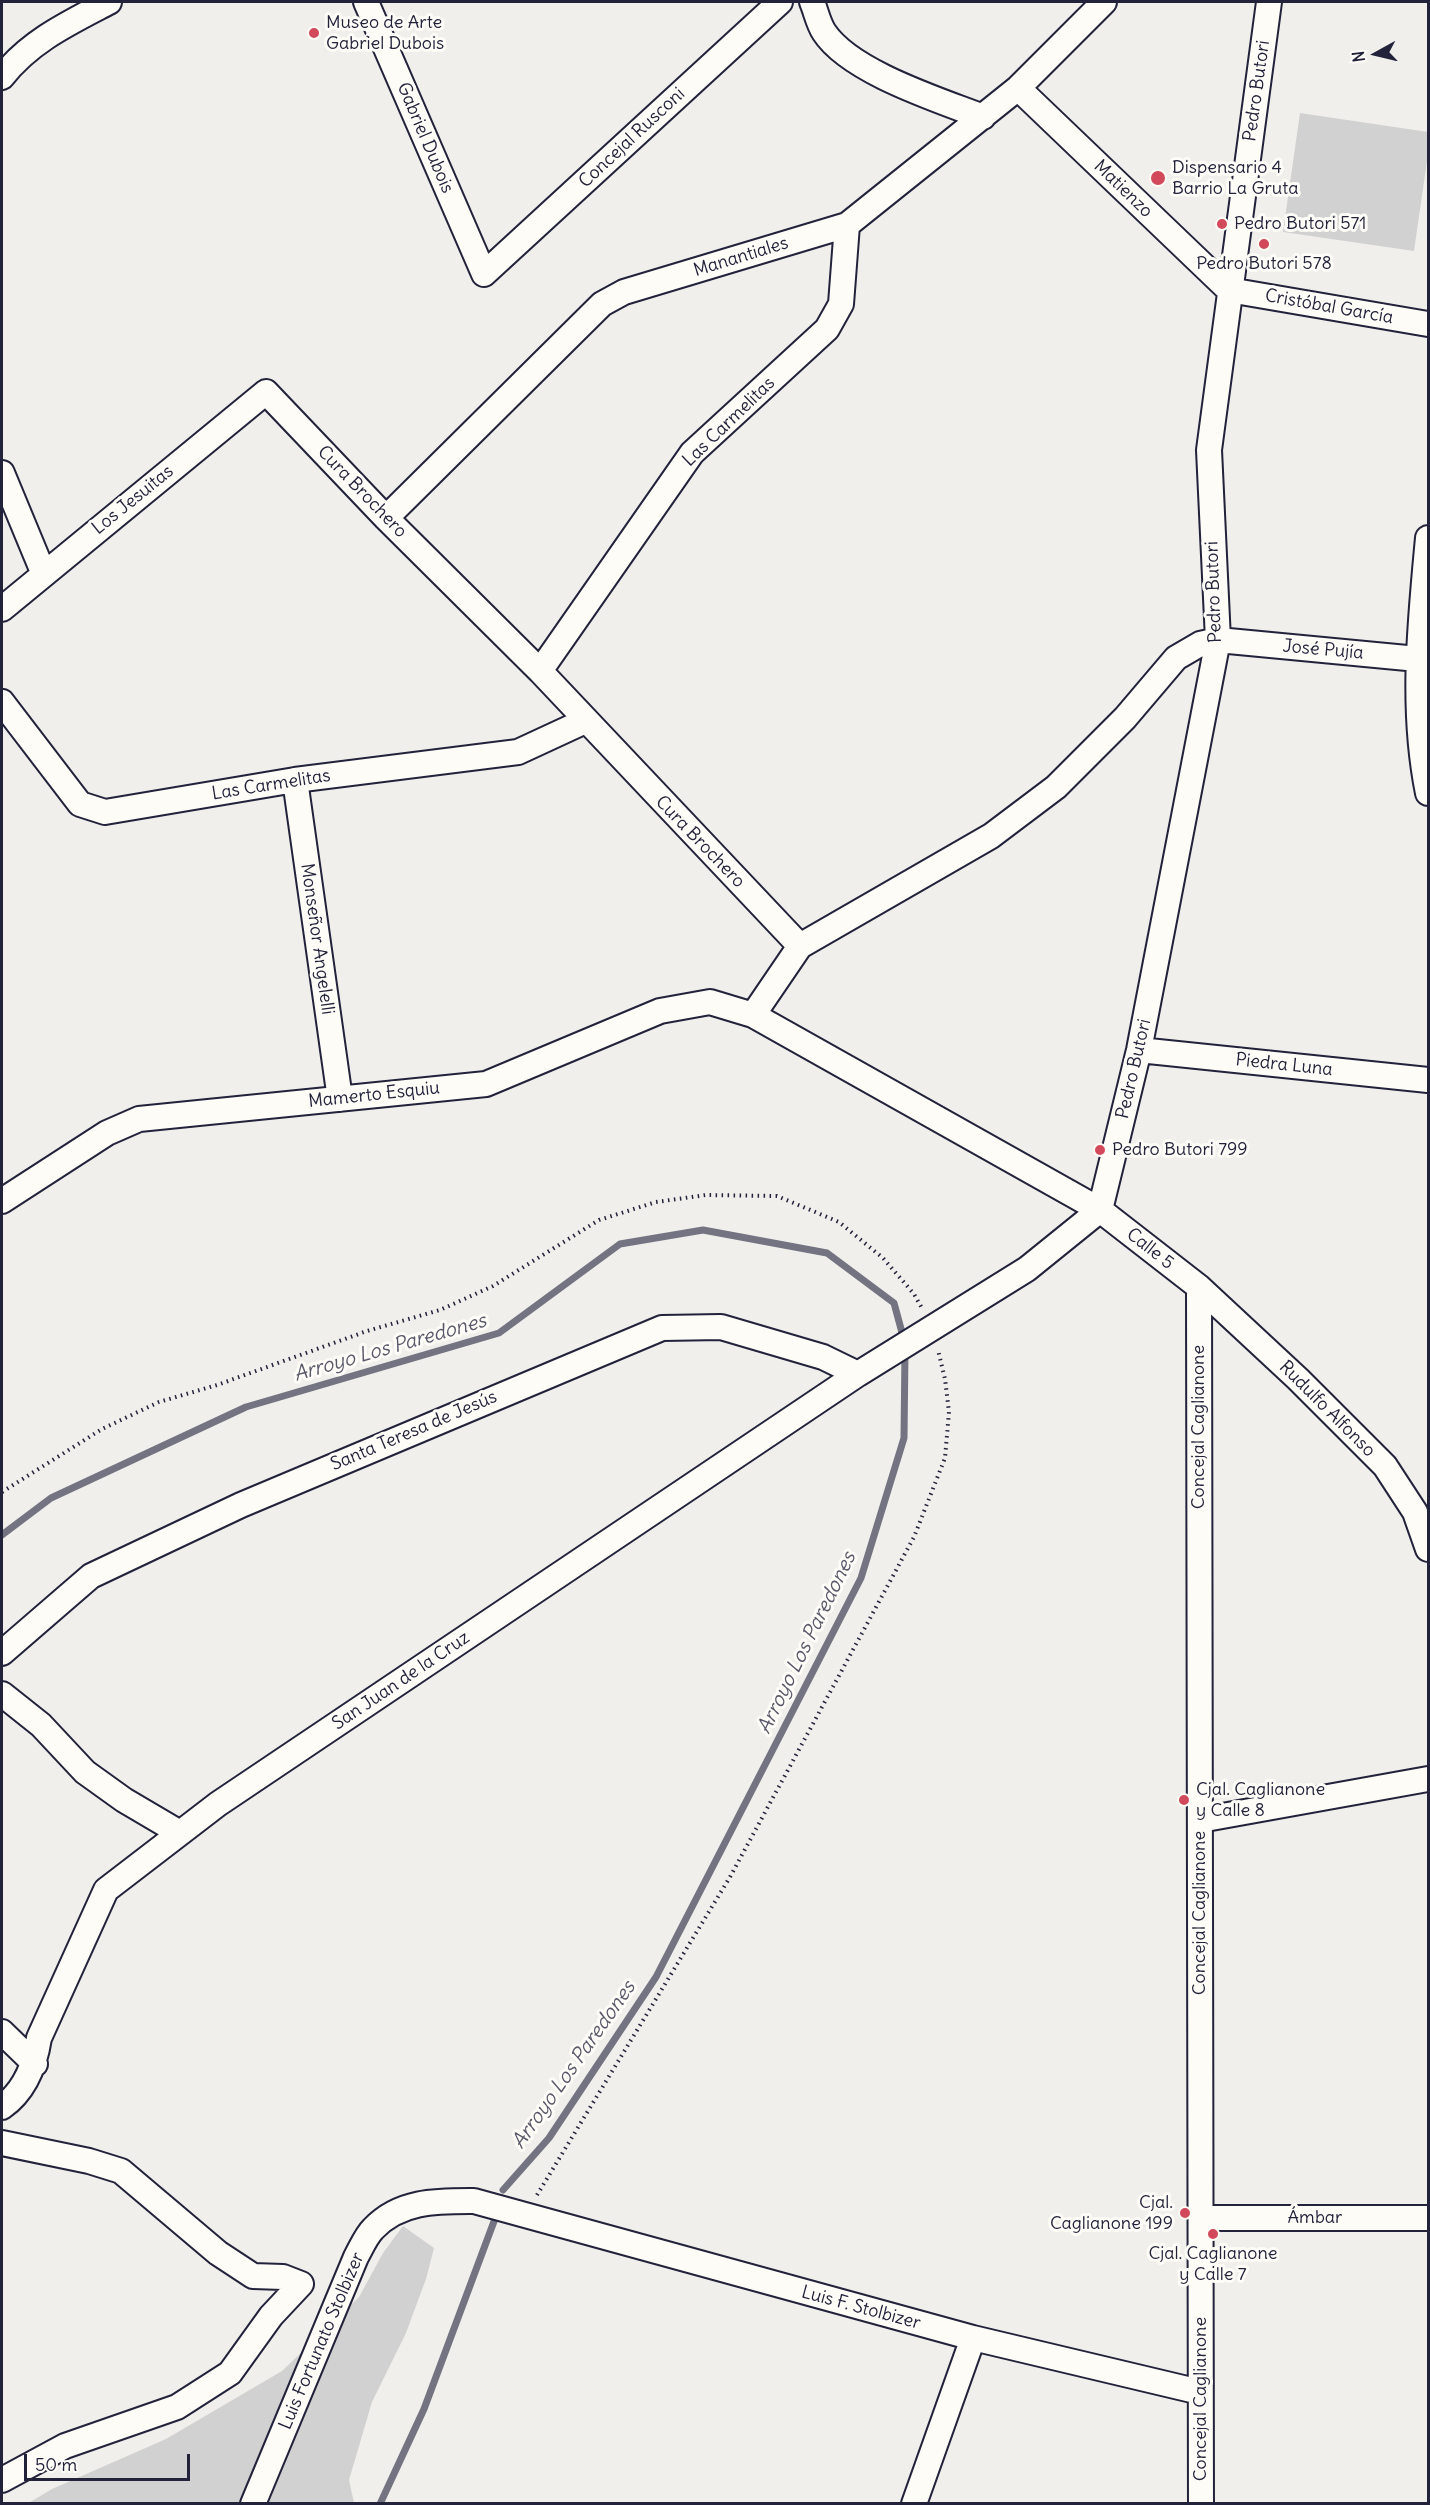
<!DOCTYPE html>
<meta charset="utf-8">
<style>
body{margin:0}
#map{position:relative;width:1430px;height:2505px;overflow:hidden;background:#f0efec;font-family:Delius,sans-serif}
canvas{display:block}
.frame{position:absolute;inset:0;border:3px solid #22223b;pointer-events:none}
.north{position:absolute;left:1346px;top:24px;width:60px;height:60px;-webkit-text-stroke:4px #fdfcf7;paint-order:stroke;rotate:262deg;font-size:16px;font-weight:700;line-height:24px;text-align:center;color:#22223b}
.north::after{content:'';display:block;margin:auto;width:21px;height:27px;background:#22223b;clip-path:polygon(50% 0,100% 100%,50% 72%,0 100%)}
.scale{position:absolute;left:24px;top:2454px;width:166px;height:27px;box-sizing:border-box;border:3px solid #22223b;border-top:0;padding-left:8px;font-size:18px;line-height:21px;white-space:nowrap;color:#22223b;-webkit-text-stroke:4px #fdfcf7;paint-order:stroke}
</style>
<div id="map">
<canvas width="1430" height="2505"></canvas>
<div class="frame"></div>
<div class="north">N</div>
<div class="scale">50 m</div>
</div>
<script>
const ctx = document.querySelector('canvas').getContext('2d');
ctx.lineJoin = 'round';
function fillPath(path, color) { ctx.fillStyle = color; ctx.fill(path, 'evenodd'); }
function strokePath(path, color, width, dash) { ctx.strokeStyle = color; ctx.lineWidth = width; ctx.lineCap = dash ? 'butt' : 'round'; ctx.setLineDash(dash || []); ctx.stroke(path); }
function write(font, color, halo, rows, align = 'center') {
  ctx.font = font + ' Delius,sans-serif'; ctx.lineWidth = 6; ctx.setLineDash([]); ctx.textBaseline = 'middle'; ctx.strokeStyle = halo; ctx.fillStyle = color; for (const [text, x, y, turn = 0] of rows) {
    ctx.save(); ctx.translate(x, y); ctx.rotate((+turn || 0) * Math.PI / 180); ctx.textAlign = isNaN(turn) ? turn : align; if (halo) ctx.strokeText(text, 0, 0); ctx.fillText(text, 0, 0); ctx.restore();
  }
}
const green = new Path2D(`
 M1300,113L1428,132V154L1414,251L1283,232Z
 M403,2226L434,2248L426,2279L406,2333L372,2402L349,2480L354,2503L27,2504L52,2489L166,2439L282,2371L359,2297L383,2253Z`);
const stream = new Path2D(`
 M2,1535L51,1498L246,1407L499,1333L620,1244L703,1230L827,1253L894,1303L904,1340
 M503,2190L549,2138L656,1977L861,1578L904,1438L905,1351
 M380,2504L424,2409L496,2216`);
const path = new Path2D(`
 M2,1492L102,1429L159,1402L217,1385L367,1331L440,1310L493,1286L599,1220L656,1202L706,1195L777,1196L839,1222L883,1258L914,1294L923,1310
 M537,2195L730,1877L914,1537L945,1458L949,1412L945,1379L938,1350`);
const minor = new Path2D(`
 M366,2L484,274L780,2
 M812,2C816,11 818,23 824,32C850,72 939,100 983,117
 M2,77C30,41 69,23 109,2
 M1018,88L1229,290
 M1229,290L1428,324
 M2,473L43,572
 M386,518L602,304L624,292L847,225L1018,88L1104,2
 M1428,538C1420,623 1411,709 1428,793
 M2,609L266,392L386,518L540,671L800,946L753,1015L1100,1210L1199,1287L1298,1379L1385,1466L1415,1512L1428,1549
 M540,671L692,453L827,329L841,304L847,225
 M2,702L80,804L105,812L295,780L518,752L585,721
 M295,780L340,1099
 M800,946L991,836L1056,787L1125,718L1176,658L1200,644L1218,640L1428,660
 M1139,1050L1428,1080
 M2,1201L107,1133L139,1119L486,1084L660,1011L710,1002L753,1015
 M1100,1210L1139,1050L1218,640L1209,450L1269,2
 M1199,1287L1201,2504
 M2,1653L91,1576L241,1505L662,1328L721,1327L823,1357L858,1374
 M2,1694L41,1725L85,1772L124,1800L180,1833
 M1200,1820L1428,1779
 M2,2032L35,2064
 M2,2107C25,2091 35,2064 39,2038L106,1890L218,1804L858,1374L1027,1269L1100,1210
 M2,2143L89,2161L121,2171L218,2253L253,2276L283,2277L301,2284L271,2316L230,2373L177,2407L65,2446L2,2480
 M1202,2218H1428
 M253,2504L356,2257C361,2248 366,2236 373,2229C400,2200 438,2201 474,2201L973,2338L1200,2392
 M914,2504L973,2338`);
const markers = [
 [314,33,6,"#d1495b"],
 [1158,178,8,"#d1495b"],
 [1222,224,6,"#d1495b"],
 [1264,244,6,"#d1495b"],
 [1100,1150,6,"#d1495b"],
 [1184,1800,6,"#d1495b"],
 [1185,2213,6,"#d1495b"],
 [1213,2234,6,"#d1495b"]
];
const poiNames = [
 ["Museo de Arte",326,23],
 ["Gabriel Dubois",326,44],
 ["Dispensario 4",1172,168],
 ["Barrio La Gruta",1172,189],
 ["Pedro Butori 571",1234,224],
 ["Pedro Butori 578",1264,264,"center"],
 ["Pedro Butori 799",1112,1150],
 ["Cjal. Caglianone",1196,1790],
 ["y Calle 8",1196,1811],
 ["Cjal.",1173,2203,"right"],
 ["Caglianone 199",1173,2224,"right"],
 ["Cjal. Caglianone",1213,2254,"center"],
 ["y Calle 7",1213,2275,"center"]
];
const streetNames = [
 ["Pedro Butori",1257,91,-82],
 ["Gabriel Dubois",425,138,67],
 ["Concejal Rusconi",632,138,-43],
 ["Matienzo",1123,189,44],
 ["Manantiales",741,257,-17],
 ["Cristóbal García",1329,307,10],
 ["Las Carmelitas",729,422,-44],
 ["Cura Brochero",362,492,46],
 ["Los Jesuitas",133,500,-39],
 ["Pedro Butori",1214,592,-92],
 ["José Pujía",1323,650,5],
 ["Las Carmelitas",271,785,-9],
 ["Cura Brochero",700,842,46],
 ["Monseñor Angelelli",317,939,82],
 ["Piedra Luna",1284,1065,6],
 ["Pedro Butori",1134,1069,-77],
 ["Mamerto Esquiu",374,1095,-6],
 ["Calle 5",1150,1249,38],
 ["Rudulfo Alfonso",1327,1409,45],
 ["Concejal Caglianone",1199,1427,-90],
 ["Santa Teresa de Jesús",414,1431,-23],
 ["San Juan de la Cruz",401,1681,-34],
 ["Concejal Caglianone",1200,1913,-90],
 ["Ámbar",1315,2218],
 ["Luis F. Stolbizer",861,2308,15],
 ["Luis Fortunato Stolbizer",322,2341,-67],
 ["Concejal Caglianone",1201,2399,-90]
];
const waterNames = [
 ["Arroyo Los Paredones",390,1348,-16],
 ["Arroyo Los Paredones",807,1643,-64],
 ["Arroyo Los Paredones",574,2065,-55]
];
fillPath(green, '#d2d1d1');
strokePath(stream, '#737381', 7);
strokePath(minor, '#22223b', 28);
strokePath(path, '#22223b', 4, [1.5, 4.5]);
strokePath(minor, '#fdfcf7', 24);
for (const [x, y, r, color] of markers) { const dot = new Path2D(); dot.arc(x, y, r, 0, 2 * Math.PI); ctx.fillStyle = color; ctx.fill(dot); strokePath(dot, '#fdfcf7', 2); }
write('18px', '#22223b', '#fdfcf7', poiNames, 'left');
write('18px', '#22223b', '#fdfcf7', streetNames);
write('italic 20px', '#58586a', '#fdfcf7', waterNames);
</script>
